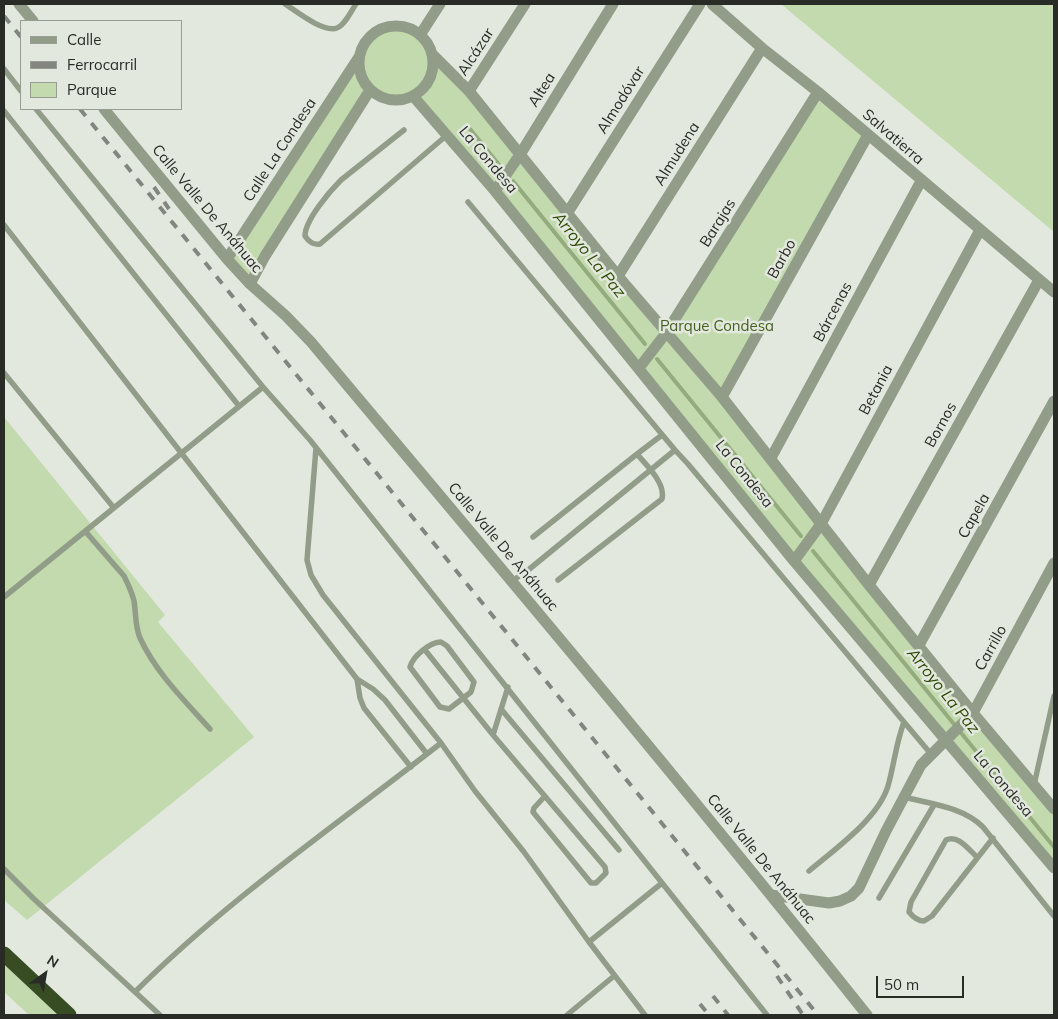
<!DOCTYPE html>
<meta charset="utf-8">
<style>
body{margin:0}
#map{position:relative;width:1058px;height:1019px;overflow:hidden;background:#e3e8df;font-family:Mulish,sans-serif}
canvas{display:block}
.frame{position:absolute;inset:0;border:5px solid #292b27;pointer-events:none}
.legend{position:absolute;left:20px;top:20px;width:162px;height:90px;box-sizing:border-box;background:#e3e8df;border:1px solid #999c95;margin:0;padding:6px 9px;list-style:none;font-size:15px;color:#292b27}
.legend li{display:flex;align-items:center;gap:10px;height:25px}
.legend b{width:25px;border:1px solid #999c95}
.north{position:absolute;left:20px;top:949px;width:50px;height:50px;-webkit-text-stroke:4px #e3e8df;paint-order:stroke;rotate:32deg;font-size:14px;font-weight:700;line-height:20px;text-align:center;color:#292b27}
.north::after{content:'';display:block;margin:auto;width:18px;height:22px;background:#292b27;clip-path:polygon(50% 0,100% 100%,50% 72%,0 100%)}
.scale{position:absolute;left:876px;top:976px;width:88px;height:22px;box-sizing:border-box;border:2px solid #292b27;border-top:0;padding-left:6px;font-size:15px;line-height:18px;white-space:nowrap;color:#292b27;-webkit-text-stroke:4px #e3e8df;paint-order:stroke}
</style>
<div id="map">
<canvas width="1058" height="1019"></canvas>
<div class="frame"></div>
<ul class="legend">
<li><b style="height:6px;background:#929d89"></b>Calle</li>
<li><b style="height:6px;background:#838680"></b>Ferrocarril</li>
<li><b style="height:14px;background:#c2daad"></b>Parque</li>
</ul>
<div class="north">N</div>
<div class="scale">50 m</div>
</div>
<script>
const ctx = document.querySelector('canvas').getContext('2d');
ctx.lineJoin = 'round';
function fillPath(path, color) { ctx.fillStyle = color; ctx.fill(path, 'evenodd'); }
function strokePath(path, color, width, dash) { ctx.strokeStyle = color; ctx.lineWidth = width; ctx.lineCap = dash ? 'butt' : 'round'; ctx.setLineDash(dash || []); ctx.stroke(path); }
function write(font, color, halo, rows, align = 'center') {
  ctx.font = font + ' Mulish,sans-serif'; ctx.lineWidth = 5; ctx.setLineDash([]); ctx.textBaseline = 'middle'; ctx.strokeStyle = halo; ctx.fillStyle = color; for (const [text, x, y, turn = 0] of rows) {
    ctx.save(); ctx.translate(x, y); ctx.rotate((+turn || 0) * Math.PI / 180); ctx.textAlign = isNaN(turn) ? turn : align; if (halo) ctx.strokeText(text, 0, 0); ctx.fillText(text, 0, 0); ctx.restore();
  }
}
const green = new Path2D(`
 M781,4H1054V232Z
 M399,26C416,31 425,38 432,54L666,333L818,92L868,135L722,397L1054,809V868L413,96C394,101 387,101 370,90L250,284L227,259L359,57C365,37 378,27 399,26Z
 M4,417L165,615L158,622L254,737L27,920L4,900Z
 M4,959L65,1015H29L4,992Z`);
const stream = new Path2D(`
 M470,129L500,166
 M513,181L645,344
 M657,359L801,536
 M813,551L1054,847`);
const lane = new Path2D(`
 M285,4C296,11 323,33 337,28C345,25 351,11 356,4
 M4,69L21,91
 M36,109L263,387L310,440L767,1015
 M4,111L239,406
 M404,130L341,180C330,191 305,220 305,236C309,242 313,245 320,244L447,135
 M468,202L675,450
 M4,225L357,679L373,689L385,700L427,754
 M4,373L114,508
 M316,448L307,560L311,575L323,595L441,743L475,791L524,852L589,942L645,1015
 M85,531L124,576C128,584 132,592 134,601C136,613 135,627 140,638C156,673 185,701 210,729
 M533,537L637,454L662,435
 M558,580L662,499C666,483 646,465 637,454
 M512,581L527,571L675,450L688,464L904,722C896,743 894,765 888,786C878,819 835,849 809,871
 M4,597L263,387
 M441,642L447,646L474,682L471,692L449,709L440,707L410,667C413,656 430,642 441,642Z
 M425,650L493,735
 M357,679L360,698L364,708L411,767
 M508,687L493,735L605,867L606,873L596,883H591L533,812L534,808L545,796
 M501,709L619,850
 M904,722L931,754
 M1034,785L1054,696
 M904,797C931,804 963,807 983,827L1054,916
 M977,857C969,850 958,834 946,840L911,902L909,912C913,917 917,921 924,921L932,916L993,838
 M4,869L34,899L160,1015
 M879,898L934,805
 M589,942L662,883
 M135,992C228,899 338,824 441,743
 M567,1015L614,976`);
const street = new Path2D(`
 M19,4L33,21
 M712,4L762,48L818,92L1054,292
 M359 63a37 37 0 1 1 74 0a37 37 0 1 1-74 0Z
 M420,35L440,4
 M432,54L469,91L618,276L722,397L869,585L973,713L1054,809
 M469,91L525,4
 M413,96L495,191L794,561L1054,868
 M104,109L227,259L250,284L286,316L311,342C498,565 686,787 867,1015
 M495,191L521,153L613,4
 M568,212L700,4
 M227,259L359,57
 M618,276L762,48
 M250,284L265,256L370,90
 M639,368L666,333L818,92
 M722,397L868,135
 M771,458L921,181
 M794,561L821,524L980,230
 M869,585L1039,280
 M919,645L1054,401
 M771,895L829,903L840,901L851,896L859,888L886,831L921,765L973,713L1054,563`);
const highway = new Path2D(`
 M4,954L69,1015`);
const rail = new Path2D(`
 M4,16L21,37
 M80,109L818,1015
 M154,187L169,209
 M777,976L803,1015
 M713,996L728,1015
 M700,1004L709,1015`);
const streetNames = [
 ["Alcázar",476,52,-57],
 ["Altea",542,90,-58],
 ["Almodóvar",621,100,-58],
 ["Salvatierra",893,137,41],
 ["Calle La Condesa",280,150,-57],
 ["Almudena",677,154,-58],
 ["La Condesa",488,160,50],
 ["Calle Valle De Anáhuac",207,209,50],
 ["Barajas",718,223,-58],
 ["Barbo",782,259,-61],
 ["Bárcenas",833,312,-62],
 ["Betania",876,390,-62],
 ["Bornos",941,425,-61],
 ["La Condesa",744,474,51],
 ["Capela",974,516,-61],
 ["Calle Valle De Anáhuac",503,547,50],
 ["Carrillo",991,648,-61],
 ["La Condesa",1003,784,49],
 ["Calle Valle De Anáhuac",761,859,51]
];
const parkNames = [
 ["Parque Condesa",717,326]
];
const waterNames = [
 ["Arroyo La Paz",589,255,51],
 ["Arroyo La Paz",943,691,51]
];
fillPath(green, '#c2daad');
strokePath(stream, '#93ab7d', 4);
strokePath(lane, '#929d89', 5.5);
strokePath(street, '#929d89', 11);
strokePath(highway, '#374c22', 15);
strokePath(rail, '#838680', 4, [9, 9]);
write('15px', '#292b27', '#e3e8df', streetNames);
write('15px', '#446321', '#e3e8df', parkNames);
write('italic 16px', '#2c4900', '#e3e8df', waterNames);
</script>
